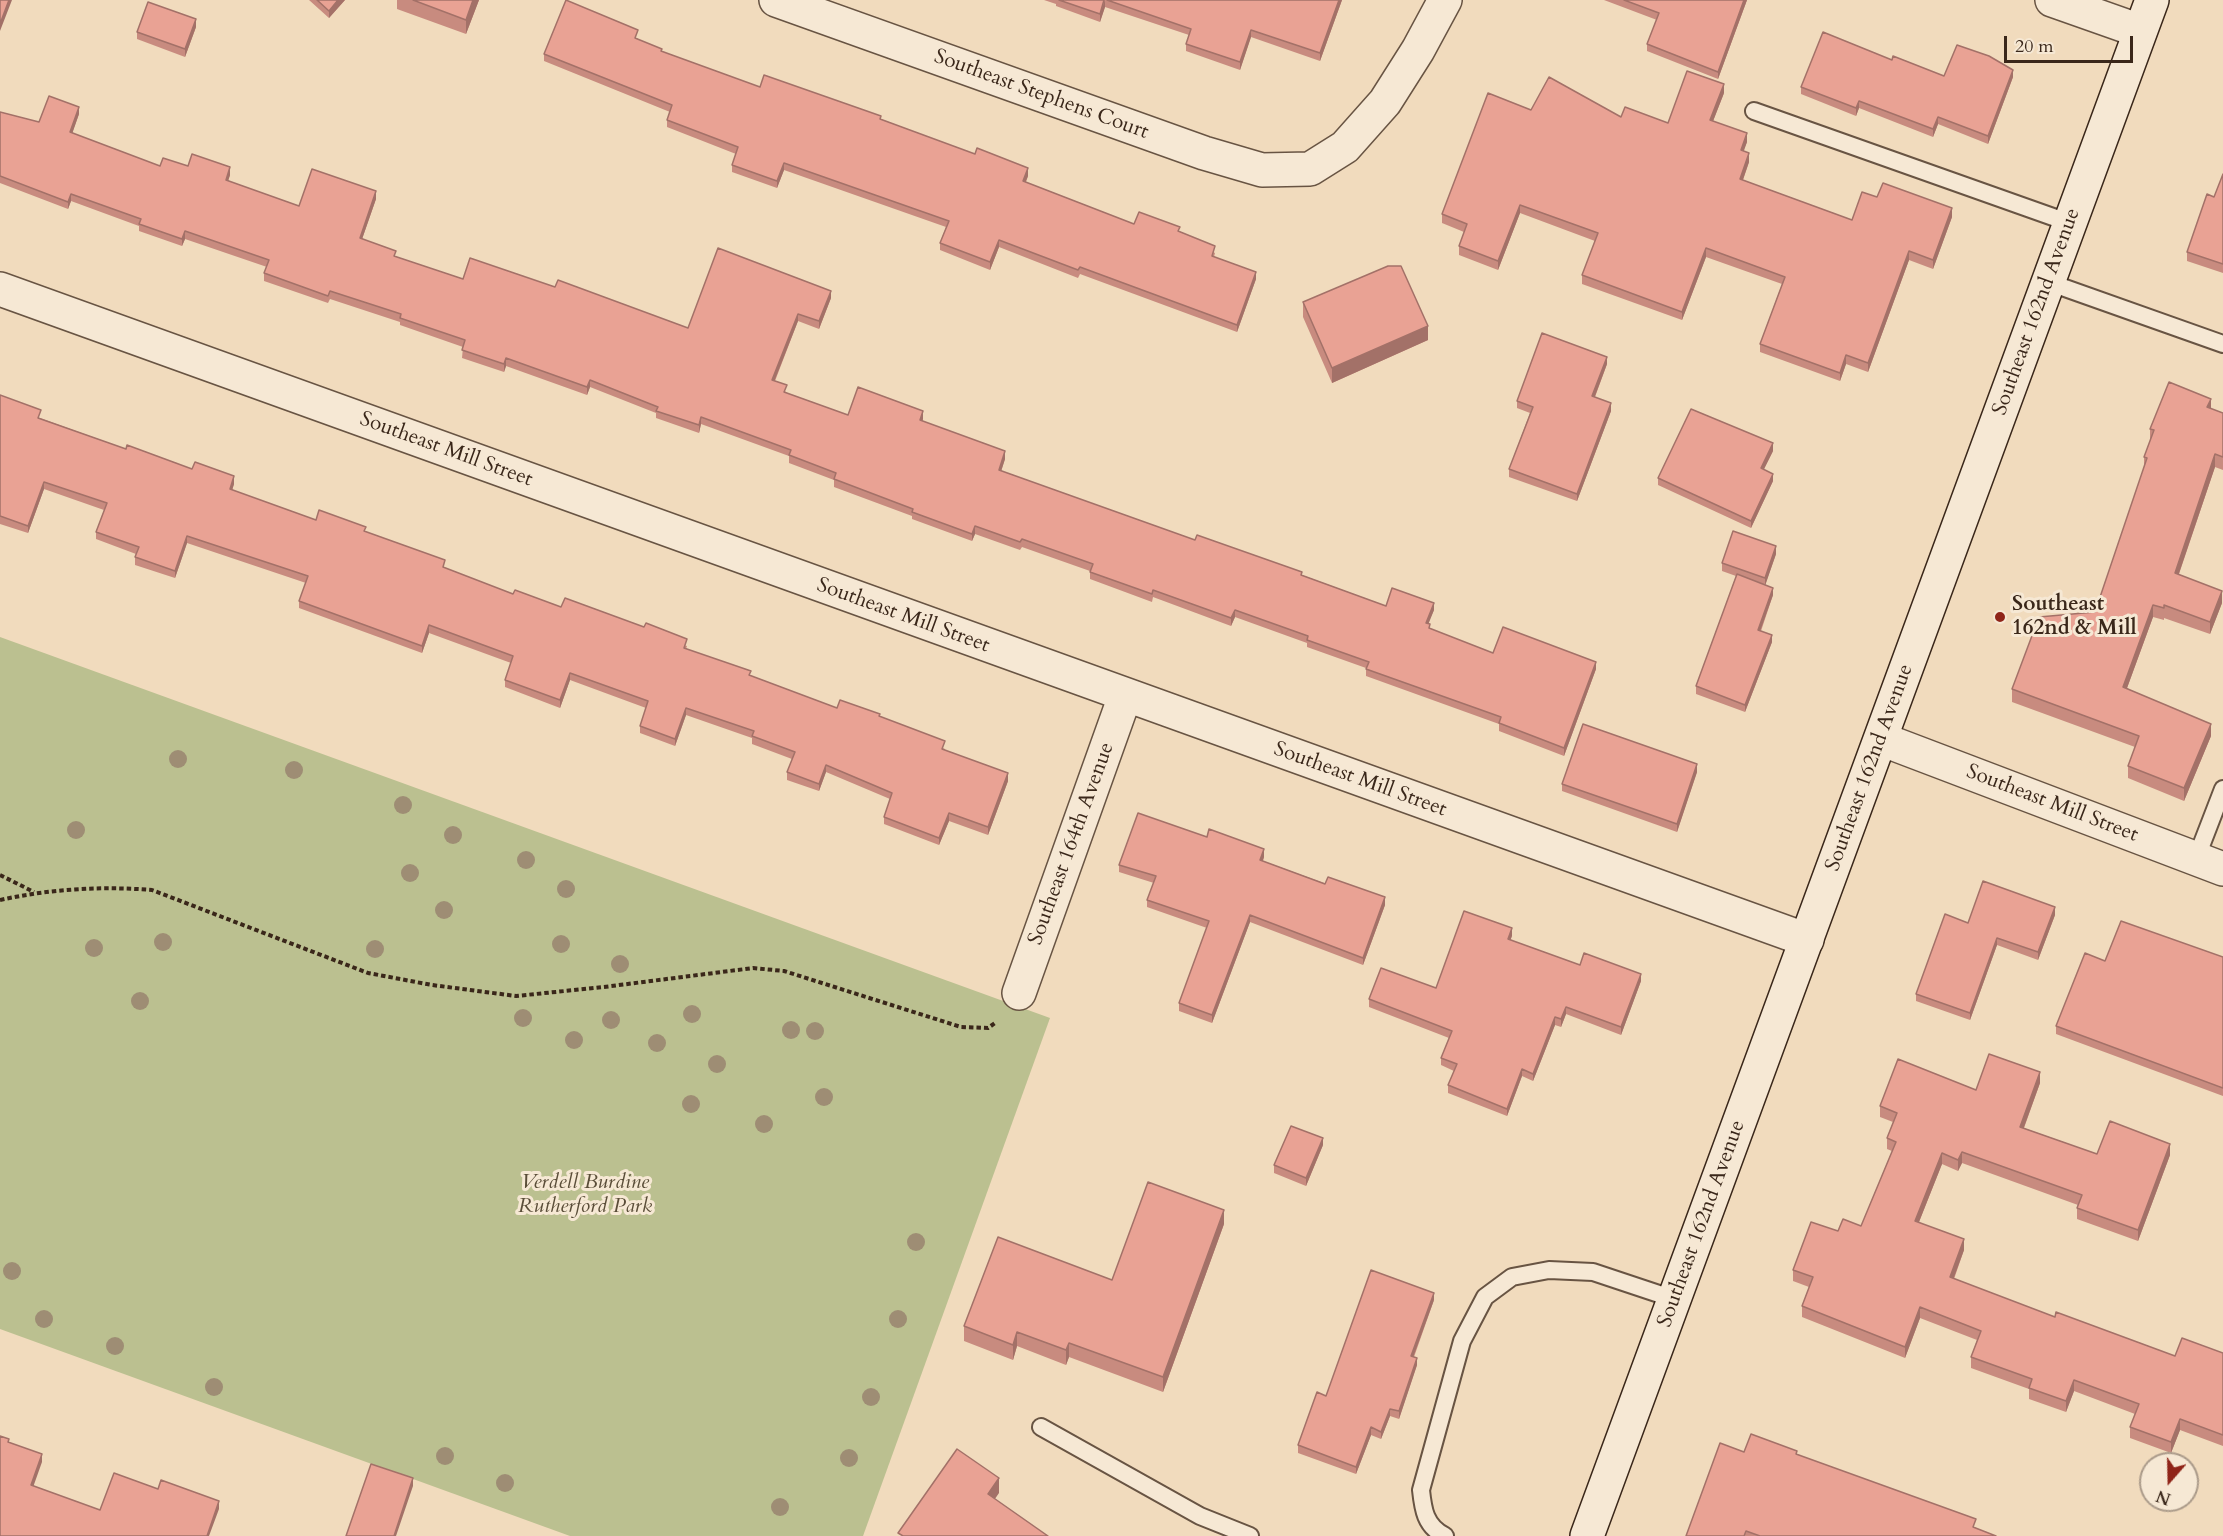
<!DOCTYPE html>
<style>
body{margin:0}
#map{position:relative;width:2223px;height:1536px;overflow:hidden;background:#f1dbbd;font-family:Cardo,serif}
canvas{display:block}
.north{position:absolute;left:2139px;top:1452px;width:60px;height:60px;box-sizing:border-box;background:#f6e8d4;border:2px solid #ab9b8a;border-radius:50%;rotate:200deg;font-size:16px;font-weight:700;line-height:24px;text-align:center;color:#3a271a}
.north::after{content:'';display:block;margin:auto;width:21px;height:27px;background:#8f2418;clip-path:polygon(50% 0,100% 100%,50% 72%,0 100%)}
.scale{position:absolute;left:2004px;top:36px;width:129px;height:27px;box-sizing:border-box;border:3px solid #3a271a;border-top:0;padding-left:8px;font-size:18px;line-height:21px;white-space:nowrap;color:#3a271a;-webkit-text-stroke:4px #f6e8d4;paint-order:stroke}
</style>
<div id="map">
<canvas width="2223" height="1536"></canvas>
<div class="north">N</div>
<div class="scale">20 m</div>
</div>
<script>
const ctx = document.querySelector('canvas').getContext('2d');
ctx.lineJoin = 'round';
function fillPath(path, color) { ctx.fillStyle = color; ctx.fill(path, 'evenodd'); }
function strokePath(path, color, width, dash) { ctx.strokeStyle = color; ctx.lineWidth = width; ctx.lineCap = dash ? 'butt' : 'round'; ctx.setLineDash(dash || []); ctx.stroke(path); }
function write(font, color, halo, rows, align = 'center') {
  ctx.font = font + ' Cardo,serif'; ctx.lineWidth = 6; ctx.setLineDash([]); ctx.textBaseline = 'middle'; ctx.strokeStyle = halo; ctx.fillStyle = color; for (const [text, x, y, turn = 0] of rows) {
    ctx.save(); ctx.translate(x, y); ctx.rotate((+turn || 0) * Math.PI / 180); ctx.textAlign = isNaN(turn) ? turn : align; if (halo) ctx.strokeText(text, 0, 0); ctx.fillText(text, 0, 0); ctx.restore();
  }
}
const green = new Path2D(`
 M0,637L1050,1018L863,1536H570L0,1329Z`);
const path = new Path2D(`
 M0,875L34,892
 M0,900C50,889 101,886 152,890L368,973L432,985L516,996L604,987L753,968L784,971L961,1027L988,1028L995,1023`);
const service = new Path2D(`
 M1754,111L2070,223
 M2048,282L2223,344
 M2196,859L2223,789
 M1041,1427L1200,1516L1250,1536
 M1445,1536C1425,1526 1423,1509 1421,1490L1462,1341L1485,1297L1512,1277L1549,1270L1593,1272L1674,1299`);
const minor = new Path2D(`
 M776,0L1204,153L1262,170L1310,169L1345,147L1385,102L1418,50L1445,0
 M2052,0L2140,31
 M0,289L1807,940
 M1881,739L2223,869
 M1019,993L1125,696`);
const secondary = new Path2D(`
 M1587,1536L2152,0`);
const trees = [
 [178,759],
 [294,770],
 [403,805],
 [76,830],
 [453,835],
 [526,860],
 [410,873],
 [566,889],
 [444,910],
 [163,942],
 [561,944],
 [94,948],
 [375,949],
 [620,964],
 [140,1001],
 [692,1014],
 [523,1018],
 [611,1020],
 [791,1030],
 [815,1031],
 [574,1040],
 [657,1043],
 [717,1064],
 [824,1097],
 [691,1104],
 [764,1124],
 [916,1242],
 [12,1271],
 [44,1319],
 [898,1319],
 [115,1346],
 [214,1387],
 [871,1397],
 [445,1456],
 [849,1458],
 [505,1483],
 [780,1507]
];
const wall = new Path2D(`
 M309,0H345L329,18Z
 M397,0H479L466,34L397,9Z
 M1044,0H1342L1320,61L1251,37L1240,70L1186,51V44L1189,35L1105,7L1100,22L1056,6V4Z
 M1604,0H1747L1718,79L1647,51V44L1657,20Z
 M196,27L185,57L137,39V32Z
 M638,38L637,39L662,52L760,87L881,119L1028,176L1026,182L1134,224L1180,232L1215,253L1214,257L1256,279L1237,332L1080,274L1078,278L999,247L990,270L940,250V243L946,227L784,170L777,188L732,172V165L736,154L667,127V120L670,112L544,61V54Z
 M1892,60L1944,76L2013,77L1988,144L1938,124L1933,137L1859,108L1856,116L1801,94V87Z
 M1724,93L1713,121L1747,142L1743,151L1749,162L1743,180L1852,220L1877,197L1952,217L1933,269L1909,260L1868,372L1846,364L1840,381L1760,352V344L1782,284L1706,257L1682,320L1582,284V275L1595,241L1520,213L1498,270L1459,255V246L1464,232L1442,223V214L1531,110L1621,117L1668,123Z
 M0,112L39,122L79,114L72,133L160,166H188L230,175L228,181L299,206L376,199L362,239L396,257L463,279L555,287L688,328L831,298L819,329L798,321L775,381L787,393L848,415L923,419L922,421L1005,459L1001,471L1195,540L1302,575L1386,606L1434,610L1428,623L1430,629L1493,653L1596,669L1564,756L1499,731V724L1366,676V668L1307,647V643L1235,617L1231,626L1153,597L1152,602L1090,579V571L1022,547L1020,550L975,534L972,541L912,519V516L834,487V480L789,463V456L701,424L699,433L656,418V413L590,387L587,395L506,366L504,372L462,358L463,347L400,325V322L330,299L328,303L264,281V273L267,267L185,239L182,246L139,231V226L71,201L68,209L0,183Z
 M2223,174V273L2187,261V252L2214,197Z
 M1303,302L1428,340L1332,383L1303,317Z
 M1607,364L1595,397L1611,411L1577,501L1509,477V469L1530,413L1517,408V401Z
 M0,395L40,418L126,449L192,469L234,484L232,490L316,520L366,532L445,568L513,594L561,607L687,646L686,649L751,676L837,708L880,716L945,749V750L1008,781L988,835L949,821L939,845L884,824V817L890,799L826,772L819,791L787,780V772L792,759L752,744V738L686,715L675,746L640,733V726L646,708L570,680L560,708L505,687V680L511,663L429,633L422,653L299,608V601L306,583L187,543L175,578L135,565V557L136,554L96,539V532L104,510L44,489L28,533L0,524Z
 M2211,409L2223,413V470L2215,467L2179,574L2222,603L2210,634L2164,618V620L2153,617L2127,688L2211,736L2184,801L2128,778V766L2135,747L2012,702V689L2095,612L2144,468V457L2150,441V429Z
 M1773,451L1764,469L1773,481L1751,528L1658,485V478Z
 M1776,554L1765,585L1773,595L1761,631L1772,642L1745,712L1696,694V686L1736,576L1722,571V563Z
 M1697,772L1677,832L1562,791V784Z
 M1264,857L1263,861L1385,905L1363,965L1250,922L1212,1023L1179,1011V1003L1207,928L1147,907V900L1154,883L1119,872V865Z
 M2055,915L2038,960L1997,945L1970,1020L1916,1001V994L1968,923Z
 M1512,936L1510,940L1580,965L1641,981L1621,1035L1566,1014L1561,1027L1555,1025L1533,1081L1522,1076L1507,1116L1448,1093V1085L1454,1071L1441,1065V1058L1449,1038L1369,1007V999L1436,988Z
 M2223,957V1096L2056,1034V1026L2105,961Z
 M2040,1083L2024,1128L2097,1154L2170,1155L2138,1241L2077,1219V1208L2078,1205L1962,1163L1958,1171L1942,1164L1919,1222L1964,1250L1954,1279L2055,1317L2175,1356L2223,1353V1446L2180,1430L2171,1453L2130,1438V1427L2135,1414L2074,1391L2066,1412L2029,1399V1389L1971,1368V1357L1977,1340L1920,1318L1905,1358L1802,1317V1306L1809,1287L1793,1281V1270L1838,1231L1861,1226L1892,1151L1887,1149V1138L1893,1122L1880,1117V1106L1976,1090Z
 M1323,1145L1306,1186L1274,1173V1165Z
 M1224,1224L1163,1392L1069,1357L1066,1365L1017,1346L1013,1360L964,1341V1326L1112,1280Z
 M1434,1300L1414,1357L1417,1365L1399,1419L1390,1416L1381,1439L1371,1435L1356,1474L1298,1453V1445L1326,1396Z
 M1744,1452L1797,1455L1996,1536H1686Z`);
const shadedWall = new Path2D(`
 M9,0H12L0,31V24Z
 M338,0H345L329,18V11Z
 M473,0H479L466,34V20Z
 M1105,0V7L1100,22V14Z
 M1339,0H1342L1320,61V53Z
 M1744,0H1747L1718,79V72Z
 M196,19V27L185,57V49Z
 M1251,30V37L1240,70V62Z
 M2013,70V77L1988,144V136Z
 M1724,84V93L1710,129V120Z
 M1859,101V108L1856,116V108Z
 M79,107V114L70,140V132Z
 M1938,117V124L1933,137V129Z
 M1747,133V142L1741,159V150Z
 M1749,153V162L1740,188V179Z
 M784,163V170L777,188V181Z
 M230,167V175L226,187V180Z
 M1028,168V176L1023,188V181Z
 M376,191V199L360,245V238Z
 M71,194V201L68,209V202Z
 M1520,205V213L1498,270V261Z
 M1952,208V217L1933,269V260Z
 M185,231V239L182,246V239Z
 M999,240V247L990,270V262Z
 M1706,248V257L1682,320V312Z
 M1909,251V260L1868,372V363Z
 M1256,272V279L1237,332V325Z
 M831,291V298L819,329V321Z
 M798,314V321L772,387V380Z
 M1428,326V340L1332,383V368Z
 M1846,355V364L1840,381V373Z
 M1607,357V364L1592,404V396Z
 M506,358V366L504,372V364Z
 M590,380V387L587,395V387Z
 M2211,399V411L2207,407Z
 M1611,403V411L1577,501V494Z
 M923,411V419L920,428V420Z
 M701,417V424L699,433V425Z
 M1773,443V451L1761,475V468Z
 M1005,451V459L999,478V470Z
 M2215,454V467L2175,585V573Z
 M1773,474V481L1751,528V521Z
 M234,476V484L230,497V489Z
 M44,482V489L28,533V526Z
 M975,526V534L972,541V534Z
 M187,536V543L175,578V571Z
 M1776,546V554L1765,586V578Z
 M1773,588V595L1758,637V630Z
 M2222,591V603L2210,634V622Z
 M1434,603V610L1426,630V623Z
 M2153,605V617L2123,699V687Z
 M1235,610V617L1231,626V618Z
 M429,625V633L422,653V646Z
 M1772,635V642L1745,712V705Z
 M1596,662V669L1564,756V748Z
 M570,673V680L560,708V700Z
 M686,708V715L675,746V739Z
 M2211,724V736L2184,801V788Z
 M1697,764V772L1677,832V824Z
 M826,765V772L819,791V784Z
 M1008,773V781L988,835V827Z
 M949,813V821L939,845V838Z
 M1264,849V857L1260,868V860Z
 M1385,897V905L1363,965V958Z
 M2055,907V915L2038,960V952Z
 M1250,915V922L1212,1023V1015Z
 M1512,928V936L1508,946V939Z
 M1997,938V945L1970,1020V1013Z
 M1641,974V981L1621,1035V1027Z
 M1566,1007V1014L1561,1027V1019Z
 M1555,1017V1025L1533,1081V1074Z
 M1522,1069V1076L1507,1116V1109Z
 M2040,1072V1083L2020,1138V1127Z
 M1323,1138V1145L1306,1186V1178Z
 M2170,1144V1155L2138,1241V1230Z
 M1962,1152V1163L1958,1171V1160Z
 M1942,1153V1164L1915,1232V1221Z
 M1224,1210V1224L1163,1392V1377Z
 M1964,1239V1250L1950,1288V1277Z
 M1434,1293V1300L1411,1363V1356Z
 M1920,1307V1318L1905,1358V1347Z
 M1017,1332V1346L1013,1360V1345Z
 M1069,1343V1357L1066,1365V1350Z
 M1417,1358V1365L1399,1419V1411Z
 M2074,1380V1391L2066,1412V1401Z
 M1390,1409V1416L1381,1439V1432Z
 M2180,1419V1430L2171,1453V1442Z
 M1371,1427V1435L1356,1474V1467Z
 M42,1454V1462L31,1493V1485Z
 M413,1478V1486L396,1536H394Z
 M999,1478V1493L988,1509V1494Z
 M219,1501V1509L209,1536H207Z`);
const building = new Path2D(`
 M0,0H9L0,24Z
 M317,0H338L329,11Z
 M413,0H473L466,20Z
 M566,0L638,30L635,38L662,49L661,51L760,87L764,75L881,116L880,119L975,154L977,148L1028,168L1023,181L1134,224L1139,212L1180,227L1178,231L1215,246L1212,256L1256,272L1237,325L1080,267L1078,270L999,240L990,262L940,243L949,221L784,163L777,181L732,165L738,147L667,120L672,105L544,54Z
 M1059,0H1104L1100,14Z
 M1107,0H1339L1320,53L1251,30L1240,62L1186,44L1191,29Z
 M1624,0H1744L1718,72L1647,44L1659,13Z
 M148,2L196,19L185,49L137,32Z
 M1823,32L1892,60L1893,56L1944,76L1957,45L1989,56L2013,70L1988,136L1938,117L1933,129L1859,101L1856,108L1801,87Z
 M1687,71L1724,84L1710,120L1747,133L1741,150L1749,153L1740,179L1852,220L1862,192L1877,197L1883,183L1952,208L1933,260L1909,251L1868,363L1846,355L1840,373L1760,344L1785,277L1706,248L1682,312L1582,275L1598,233L1520,205L1498,261L1459,246L1467,224L1442,214L1488,93L1531,110L1549,77L1621,117L1625,107L1668,123Z
 M49,96L79,107L70,132L160,166L163,158L188,166L192,154L230,167L226,180L299,206L312,169L376,191L360,238L396,251L394,256L463,279L470,258L555,287L558,280L688,328L718,248L831,291L819,321L798,314L772,380L787,385L784,392L848,415L858,387L923,411L920,420L1005,451L999,470L1195,540L1197,535L1302,572L1301,575L1386,606L1392,588L1434,603L1426,623L1430,624L1429,628L1493,653L1503,627L1596,662L1564,748L1499,723L1501,717L1366,669L1369,662L1307,640L1308,636L1235,610L1231,618L1153,590L1152,594L1090,572L1093,564L1022,539L1020,542L975,526L972,534L912,512L913,509L834,479L836,473L789,455L791,450L701,417L699,425L656,411L658,407L590,380L587,387L506,358L504,364L462,350L465,340L400,318L401,314L330,291L328,296L264,273L269,260L185,231L182,239L139,224L141,219L71,194L68,202L0,176V112L39,122Z
 M2223,174V264L2187,252L2207,194L2214,197Z
 M1388,266H1401L1428,326L1332,368L1303,302Z
 M1542,333L1607,357L1592,396L1611,403L1577,494L1509,469L1533,407L1517,401Z
 M2169,382L2211,399L2207,407L2223,413V457L2215,454L2175,573L2222,591L2210,622L2164,605V608L2153,605L2123,687L2211,724L2184,788L2128,766L2139,736L2012,689L2039,617L2095,612L2147,458L2144,457L2154,430L2150,429Z
 M0,395L41,410L38,418L126,449L127,445L192,469L195,462L234,476L230,489L316,520L319,510L366,527L364,531L445,560L443,567L513,594L515,590L561,607L565,598L644,627L646,623L687,639L684,648L751,671L749,675L837,708L840,700L880,714L879,716L945,741L942,749L1008,773L988,827L949,813L939,838L884,817L892,793L826,765L819,784L787,772L795,752L752,736L754,731L686,708L675,739L640,726L648,701L570,673L560,700L505,680L513,656L429,625L422,646L299,601L308,576L187,536L175,571L135,557L139,547L96,532L107,503L44,482L28,526L0,516Z
 M1691,409L1773,443L1761,468L1773,474L1751,521L1658,478Z
 M1733,531L1776,546L1765,578L1722,563Z
 M1737,574L1773,588L1758,630L1772,635L1745,705L1696,686Z
 M1583,724L1697,764L1677,824L1562,784Z
 M1138,813L1207,837L1209,829L1264,849L1260,860L1325,884L1328,877L1385,897L1363,958L1250,915L1212,1015L1179,1003L1209,921L1147,900L1156,876L1119,865Z
 M1983,881L2055,907L2038,952L1997,938L1970,1013L1916,994L1945,914L1968,923Z
 M1464,911L1512,928L1508,939L1580,965L1584,953L1641,974L1621,1027L1566,1007L1561,1019L1555,1017L1533,1074L1522,1069L1507,1109L1448,1085L1457,1064L1441,1058L1452,1031L1369,999L1381,968L1436,988Z
 M2121,921L2223,957V1088L2056,1026L2085,953L2105,961Z
 M1989,1054L2040,1072L2020,1127L2097,1154L2110,1121L2170,1144L2138,1230L2077,1208L2082,1195L1962,1152L1958,1160L1942,1153L1915,1221L1964,1239L1950,1277L2055,1317L2056,1312L2175,1356L2182,1338L2223,1353V1435L2180,1419L2171,1442L2130,1427L2139,1404L2074,1380L2066,1401L2029,1388L2032,1379L1971,1357L1981,1331L1920,1307L1905,1347L1802,1306L1813,1277L1793,1270L1811,1222L1838,1231L1843,1219L1861,1226L1896,1142L1887,1138L1897,1113L1880,1106L1898,1059L1976,1090Z
 M1291,1126L1323,1138L1306,1178L1274,1165Z
 M1148,1182L1224,1210L1163,1377L1069,1343L1066,1350L1017,1332L1013,1345L964,1326L998,1237L1112,1280Z
 M1371,1270L1434,1293L1411,1356L1417,1358L1399,1411L1390,1409L1381,1432L1371,1427L1356,1467L1298,1445L1317,1392L1326,1396Z
 M1751,1434L1797,1451L1796,1454L1976,1519L1973,1527L1996,1536H1760L1746,1531L1744,1536H1686L1720,1443L1744,1452Z
 M0,1436L9,1439L8,1442L42,1454L31,1485L100,1510L114,1473L158,1489L161,1480L219,1501L207,1536H0Z
 M957,1449L999,1478L988,1494L1048,1536H903L898,1533Z
 M371,1464L413,1478L394,1536H346Z`);
const markers = [
 [2000,617,6,"#8f2418"]
];
const streetNames = [
 ["Southeast Stephens Court",1041,95,20],
 ["Southeast 162nd Avenue",2037,312,-70],
 ["Southeast Mill Street",446,450,20],
 ["Southeast Mill Street",903,616,20],
 ["Southeast 162nd Avenue",1870,768,-70],
 ["Southeast Mill Street",1360,780,20],
 ["Southeast Mill Street",2052,804,21],
 ["Southeast 164th Avenue",1072,844,-70],
 ["Southeast 162nd Avenue",1702,1224,-70]
];
const poiNames = [
 ["Southeast",2012,605],
 ["162nd & Mill",2012,629]
];
const parkNames = [
 ["Verdell Burdine",585,1183],
 ["Rutherford Park",585,1207]
];
fillPath(green, '#bbc090');
strokePath(service, '#685443', 20);
strokePath(minor, '#685443', 36);
strokePath(secondary, '#3a271a', 36);
strokePath(path, '#3a271a', 4, [4.5, 3]);
strokePath(service, '#f6e8d4', 16);
strokePath(minor, '#f6e8d4', 33);
strokePath(secondary, '#f6e8d4', 33);
ctx.fillStyle = '#9e8d74';
for (const [x, y] of trees) { ctx.beginPath(); ctx.arc(x, y, 9, 0, 2 * Math.PI); ctx.fill(); }
fillPath(wall, '#c88b7f');
fillPath(shadedWall, '#a37168');
fillPath(building, '#e9a294');
strokePath(building, '#a37168', 1.5);
for (const [x, y, r, color] of markers) { const dot = new Path2D(); dot.arc(x, y, r, 0, 2 * Math.PI); ctx.fillStyle = color; ctx.fill(dot); strokePath(dot, '#f6e8d4', 2); }
write('21px', '#3a271a', '#f6e8d4', streetNames);
write('bold 21px', '#3a271a', '#f6e8d4', poiNames, 'left');
write('italic 21px', '#5a4d38', '#f6e8d4', parkNames);
</script>
